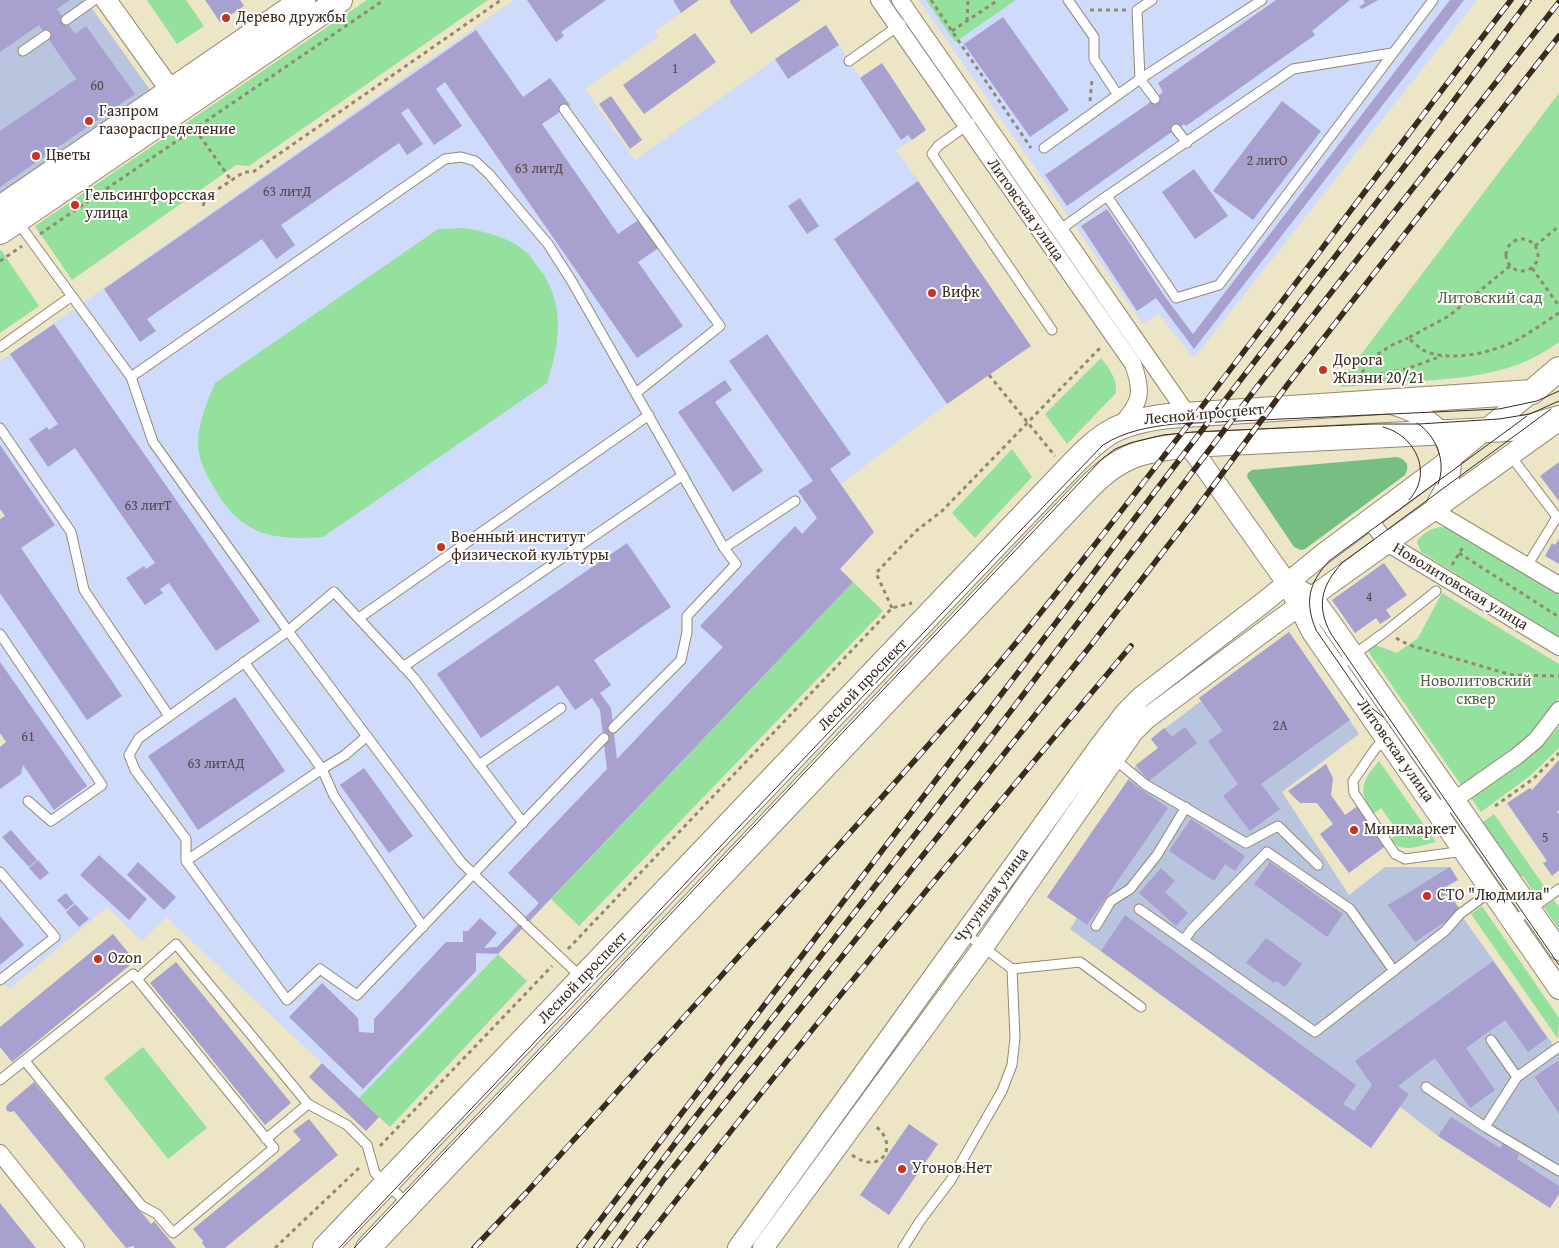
<!DOCTYPE html>
<meta charset="utf-8">
<style>
body{margin:0}
canvas{display:block;background:#ece5c6}
</style>
<canvas width="1559" height="1248"></canvas>
<script>
const ctx = document.querySelector('canvas').getContext('2d');
ctx.lineJoin = 'round';
function fillPath(path, color) { ctx.fillStyle = color; ctx.fill(path, 'evenodd'); }
function strokePath(path, color, width, dash) { ctx.strokeStyle = color; ctx.lineWidth = width; ctx.lineCap = dash ? 'butt' : 'round'; ctx.setLineDash(dash || []); ctx.stroke(path); }
function write(font, color, halo, rows, align = 'center') {
  ctx.font = font + ' "Gentium Book Plus",serif'; ctx.lineWidth = 4; ctx.setLineDash([]); ctx.textBaseline = 'middle'; ctx.strokeStyle = halo; ctx.fillStyle = color; for (const [text, x, y, turn = 0] of rows) {
    ctx.save(); ctx.translate(x, y); ctx.rotate((+turn || 0) * Math.PI / 180); ctx.textAlign = isNaN(turn) ? turn : align; if (halo) ctx.strokeText(text, 0, 0); ctx.fillText(text, 0, 0); ctx.restore();
  }
}
const built = new Path2D(`
 M514,0H699L655,31L658,37L585,89L635,160L775,59L826,25L860,77L882,63L926,130L896,150L918,181L834,239L947,404L841,484L874,532L840,569L853,582L359,1098L166,917L142,941L107,907L9,989L0,979V747L6,742L0,733V563L55,525L0,445V361Z
 M919,0H1477L1194,358L1158,314L1143,324Z`);
const industrial = new Path2D(`
 M0,0H86L153,94L0,200Z
 M1289,632L1359,734L1282,792L1349,895L1385,867H1450L1458,880L1445,888L1461,911L1459,912L1559,1053V1060L1534,1078L1559,1114V1194L1550,1208L1438,1136L1400,1107L1371,1148L1070,929L1077,918L1047,897L1128,780L1136,765L1158,748L1151,739L1201,701L1199,698Z`);
const green = new Path2D(`
 M147,0H186L204,26L177,44Z
 M367,0H488L249,166L236,165L72,280L35,226Z
 M926,0H1016L955,42Z
 M1559,93V342C1515,374 1473,377 1421,381C1394,383 1368,385 1341,387V381Z
 M465,228C485,232 509,237 525,251C529,254 532,259 535,263C566,300 561,340 547,383L323,537C269,541 239,534 212,484C205,472 197,456 198,441C199,421 207,402 215,383L438,229Z
 M1,250L39,306L0,333V251Z
 M1101,358C1109,369 1117,377 1116,393L1067,444L1045,414Z
 M1012,449L1032,477L975,538L952,513Z
 M1442,527L1448,528L1559,595V637L1421,552L1417,542C1422,533 1432,528 1442,527Z
 M853,582L883,611L579,926L551,899Z
 M1442,593L1559,664V698L1538,730L1461,785L1368,651L1376,645L1397,653L1418,638Z
 M1559,726V748L1531,775L1481,812L1471,798C1503,776 1535,756 1559,726Z
 M1379,761L1436,842C1418,846 1404,854 1390,840L1399,833L1381,808L1373,814C1357,790 1362,781 1379,761Z
 M1494,814L1546,889L1536,896L1523,876L1517,877L1480,824Z
 M1554,900L1559,907V929L1544,907Z
 M1482,906L1559,1018L1558,1039L1471,914Z
 M498,954L527,981L390,1127L359,1098Z
 M143,1047L207,1128L168,1159L104,1078Z`);
const forest = new Path2D(`
 M1397,457C1407,460 1410,466 1405,475L1305,549L1301,550L1294,547L1247,477L1248,473L1252,470Z`);
const building = new Path2D(`
 M0,0H70L57,9L75,34L86,26L135,94L0,187V131L76,79L39,25L0,52Z
 M205,0H240L244,6L220,22Z
 M527,0H606L561,32L564,36L556,42Z
 M673,0H699L681,13Z
 M730,0H801L751,34L730,2Z
 M1276,0H1350L1312,31L1315,35L1186,126L1184,124L1176,129L1067,206L1045,175L1155,99L1163,92L1158,83Z
 M1363,0H1378L1362,9L1359,7L1365,3Z
 M1450,0H1464L1194,349L1156,298L1137,311L1081,226L1107,209L1163,294L1193,334Z
 M1003,17L1069,110L1030,137L964,44Z
 M826,25L839,45L788,79L775,59Z
 M476,30L523,97L550,78L570,105L542,124L618,234L647,214L667,242L638,262L683,326L637,358L445,82L436,89L462,126L434,145L408,108L401,113L423,144L407,155L399,143L281,225L295,245L276,259L262,239L147,319L156,331L140,342L104,289Z
 M695,33L716,62L644,114L623,85Z
 M882,63L926,130L912,140L908,135L901,140L860,78Z
 M611,96L642,140L630,149L599,104Z
 M1282,101L1321,131L1253,220L1213,191Z
 M1194,169L1228,216L1195,239L1162,192Z
 M918,181L1031,346L947,404L834,239Z
 M800,198L819,226L807,234L788,206Z
 M54,324L260,621L216,651L169,583L160,589L163,593L145,605L126,578L144,566L146,569L155,563L75,448L48,467L29,439L47,427L49,430L58,424L10,354Z
 M767,334L851,454L830,469L874,532L840,569L853,582L498,954L476,953V971L363,1089L289,1017L322,983L358,1018L359,1032L374,1033V1019L446,942H463V931H468L480,918L497,933L484,948L497,947L539,903L508,873L607,769L600,710L592,698L575,710L558,685L481,738L437,674L627,543L671,607L594,660L611,685L600,693L611,708L617,759L723,647L700,626L795,526L802,534L817,518L798,491L813,481L729,361Z
 M725,380L732,390L715,402L763,471L733,492L678,412Z
 M0,445L55,525L21,548L122,696L87,720L0,593V519L5,516L0,509Z
 M1559,462V501L1540,476Z
 M1559,539V564L1545,556L1552,543L1555,545Z
 M1384,563L1407,595L1386,610L1391,617L1380,624L1376,618L1355,633L1332,600Z
 M1289,632L1350,720L1261,784L1280,809L1250,831L1223,796L1238,784L1208,741L1223,731L1199,698Z
 M0,662L87,786L54,810L23,765L21,774L0,789V747L6,742L0,733Z
 M235,697L285,771L198,830L148,756Z
 M1185,727L1197,743L1149,781L1136,765L1158,748L1151,739L1164,728L1172,737Z
 M1559,760V810L1557,812L1559,814V870L1552,876L1543,863L1547,861L1507,803L1530,788L1532,790Z
 M1326,764L1333,778L1331,795L1345,815L1359,805L1387,845L1349,873L1320,834L1333,824L1317,803H1300L1288,791Z
 M364,768L413,836L389,853L340,785Z
 M1128,780L1168,808L1087,925L1047,897Z
 M1191,819L1245,856L1235,871L1225,864L1214,881L1169,851Z
 M11,830L37,860L29,867L2,837Z
 M99,855L147,899L129,920L80,875Z
 M38,860L49,873L40,880L29,868Z
 M138,862L176,897L164,910L127,875Z
 M1270,862L1343,914L1327,937L1254,884Z
 M1450,867L1458,880L1444,887L1461,911L1415,942L1388,905Z
 M1161,868L1175,881L1165,892L1188,913L1176,926L1139,893Z
 M66,893L74,903L66,910L57,900Z
 M75,904L89,919L79,927L66,912Z
 M1125,915L1356,1085L1343,1104L1354,1111L1372,1085L1355,1061L1493,961L1547,1038L1528,1052L1505,1020L1466,1048L1495,1090L1470,1108L1435,1058L1398,1086L1409,1094L1371,1148L1101,951Z
 M0,916L24,945L0,965Z
 M113,934L135,961L12,1062L0,1047V1027Z
 M1266,938L1302,964L1285,987L1276,981L1274,983L1246,963Z
 M176,962L291,1103L265,1125L150,983Z
 M1559,1060V1114L1534,1077Z
 M322,1063L379,1117L366,1131L309,1077Z
 M34,1082L151,1224L154,1221L176,1248H135L133,1246L126,1248L14,1111L11,1112L7,1111L6,1107L8,1104Z
 M1451,1117L1500,1148L1503,1144L1519,1155L1517,1159L1559,1186V1194L1550,1208L1438,1136Z
 M309,1119L338,1155L225,1248H206L202,1243L203,1241L193,1229L301,1140L293,1131Z
 M909,1124L938,1144L889,1215L860,1195Z
 M0,1203L36,1248H0Z`);
const path = new Path2D(`
 M931,0L1031,148
 M1090,10H1126
 M967,21L968,0
 M952,31L998,0
 M1090,101L1092,80
 M195,129L231,180
 M203,206L206,197L244,172H253L501,0
 M40,234L384,0
 M1506 255a16 16 0 1 1 32 0a16 16 0 1 1-32 0Z
 M1535,246L1559,226
 M0,261L22,246
 M1510,266L1449,316L1408,338C1413,342 1418,347 1423,350C1448,363 1492,353 1517,340C1531,332 1545,322 1559,313
 M1532,268L1559,306
 M989,375L1055,456
 M1356,379L1406,369L1442,356
 M1352,385L1375,356L1390,346L1408,338
 M1459,553L1559,617
 M1452,565L1463,547
 M892,608L876,573L916,531L942,511L1100,348
 M1396,638L1409,645L1512,675L1559,676
 M1495,806L1533,779L1559,753
 M568,949L892,608L912,603
 M380,1146L552,966
 M852,1155C882,1177 900,1144 875,1126
 M275,1248L360,1167`);
const service = new Path2D(`
 M1068,0L1094,37V59L1118,95
 M1152,0L1137,10L1140,79L1155,99
 M66,20L94,0
 M23,51L46,35
 M849,61L901,24
 M564,109L720,326L636,393
 M970,123L938,146L932,154L1052,330
 M1176,129L1187,143
 M1044,148L1140,79L1262,0
 M1107,196L1293,69L1392,53
 M17,221L131,377L445,159L461,157L475,161L489,174L548,244L571,280L724,548L736,564L687,616V632L681,660L613,728
 M1058,231L1107,196L1176,298L1219,285L1433,0
 M0,347L72,296
 M131,377L153,442L288,631L139,738L129,755L135,770L186,839V861L287,1000L320,969L357,995L604,738
 M0,428L71,532L84,590L169,716
 M1510,455L1557,517L1527,566
 M724,548L795,501
 M359,618L649,415
 M0,634L102,785L51,821L28,801
 M244,662L322,769L345,755L367,736
 M403,667L683,475
 M1337,667L1385,632L1436,591
 M1387,737L1375,749L1353,781L1354,793L1395,854L1405,859L1464,851
 M1113,758L1146,785L1246,843L1278,826L1318,865
 M479,765L561,708
 M186,861L322,769L334,796L423,927
 M0,872L55,937L0,980
 M1139,909L1315,1032L1445,931L1460,914L1491,891
 M522,921L461,862L288,631L334,592L414,678L523,823
 M1513,922L1559,889
 M526,925L582,978
 M1096,926L1111,901L1130,889L1157,855L1186,807
 M965,933L1012,969L1080,962L1141,1007
 M1184,940L1192,929L1267,852L1350,909L1394,971
 M137,979L176,944L308,1104L266,1139
 M1491,1040L1517,1077
 M0,1080L133,974L274,1148L173,1233L157,1214L142,1206L25,1061
 M1426,1087L1485,1127L1559,1171
 M308,1104L347,1125L367,1145L375,1173L409,1205
 M1485,1127L1517,1077L1559,1047
 M903,1248L920,1221L951,1180L1002,1091L1012,1065L1015,1038L1012,969`);
const minor = new Path2D(`
 M879,0L1133,364C1144,394 1140,403 1120,426
 M900,0L1188,415
 M1433,510L1559,585
 M1369,519L1387,543L1559,647
 M1437,812L1517,756L1536,740L1559,710
 M0,1153L76,1248`);
const tertiary = new Path2D(`
 M106,0L179,102
 M1388,403C1430,415 1462,437 1447,485C1444,492 1439,499 1436,506
 M1189,445L1287,583L1312,632L1559,989
 M1301,591L1312,597L1329,620L1559,950
 M738,1248L1099,747L1125,713L1141,697L1264,602L1323,554L1441,466L1532,392
 M763,1248L984,946L1133,732L1146,719L1278,621L1557,422`);
const secondary = new Path2D(`
 M0,208L303,0
 M0,232L340,0
 M325,1248L1068,469C1103,432 1118,422 1169,416L1532,392L1559,369
 M368,1248L1088,488C1121,454 1143,450 1189,445L1508,429L1528,427L1559,418`);
const tram = new Path2D(`
 M1551,409L1342,563C1321,586 1316,606 1331,634L1559,965
 M1417,423C1436,435 1447,462 1438,484
 M1383,427C1415,435 1434,473 1409,500
 M1383,717L1367,704L1316,630C1304,601 1309,583 1329,561L1527,416
 M339,1248L1020,531L1103,445C1125,431 1149,427 1174,424L1499,409L1537,401L1559,391
 M354,1248L1102,459L1115,449L1130,443L1163,435L1193,432L1373,424H1419L1499,419L1530,414L1559,401`);
const rail = new Path2D(`
 M474,1248L526,1193C621,1087 717,981 812,875C890,788 969,702 1042,611C1203,411 1354,203 1511,0
 M579,1248L1058,620L1160,485L1423,142L1529,0
 M596,1248L686,1129L991,737L1257,387L1559,2
 M614,1248L665,1178L1091,645L1194,512L1288,384L1559,36
 M639,1248C798,1043 964,844 1131,646`);
const markers = [
 [226,18,5,"#c8321e"],
 [89,121,5,"#c8321e"],
 [36,156,5,"#c8321e"],
 [75,205,5,"#c8321e"],
 [932,293,5,"#c8321e"],
 [1323,370,5,"#c8321e"],
 [441,547,5,"#c8321e"],
 [1354,830,5,"#c8321e"],
 [1427,896,5,"#c8321e"],
 [98,959,5,"#c8321e"],
 [902,1169,5,"#c8321e"]
];
const numberNames = [
 ["1",675,69],
 ["60",97,86],
 ["2 литО",1267,161],
 ["63 литД",539,169],
 ["63 литД",287,192],
 ["63 литТ",148,506],
 ["4",1369,597],
 ["2А",1280,726],
 ["61",28,737],
 ["63 литАД",216,764],
 ["5",1545,838]
];
const poiNames = [
 ["Дерево дружбы",236,18],
 ["Газпром",99,112],
 ["газораспределение",99,130],
 ["Цветы",46,156],
 ["Гельсингфорсская",85,196],
 ["улица",85,214],
 ["Вифк",942,293],
 ["Дорога",1333,361],
 ["Жизни 20/21",1333,379],
 ["Военный институт",451,538],
 ["физической культуры",451,556],
 ["Минимаркет",1364,830],
 ["СТО \"Людмила\"",1437,896],
 ["Ozon",108,959],
 ["Угонов.Нет",912,1169]
];
const streetNames = [
 ["Литовская улица",1025,210,55],
 ["Лесной проспект",1204,415,-5],
 ["Новолитовская улица",1460,587,31],
 ["Лесной проспект",863,685,-46],
 ["Литовская улица",1395,751,55],
 ["Чугунная улица",992,896,-54],
 ["Лесной проспект",583,978,-46]
];
const parkNames = [
 ["Литовский сад",1490,299],
 ["Новолитовский",1476,682],
 ["сквер",1476,700]
];
fillPath(built, '#cedbfa');
fillPath(industrial, '#b9c5de');
fillPath(green, '#94e09d');
fillPath(forest, '#77be84');
fillPath(building, '#a8a0ce');
strokePath(service, '#948872', 11);
strokePath(minor, '#948872', 18);
strokePath(tertiary, '#948872', 22);
strokePath(secondary, '#948872', 26);
strokePath(path, '#948872', 3, [4, 4]);
strokePath(service, '#fff', 9);
strokePath(minor, '#fff', 16);
strokePath(tertiary, '#fff', 20);
strokePath(secondary, '#fff', 24);
strokePath(tram, '#3b2a1e', 1);
strokePath(rail, '#3b2a1e', 5.5);
strokePath(rail, '#fff', 4, [11]);
for (const [x, y, r, color] of markers) { const dot = new Path2D(); dot.arc(x, y, r, 0, 2 * Math.PI); ctx.fillStyle = color; ctx.fill(dot); strokePath(dot, '#fff', 2); }
write('14px', '#56484a', null, numberNames);
write('16px', '#3b2a1e', '#fff', poiNames, 'left');
write('16px', '#3b2a1e', '#fff', streetNames);
write('16px', '#566144', '#fff', parkNames);
</script>
